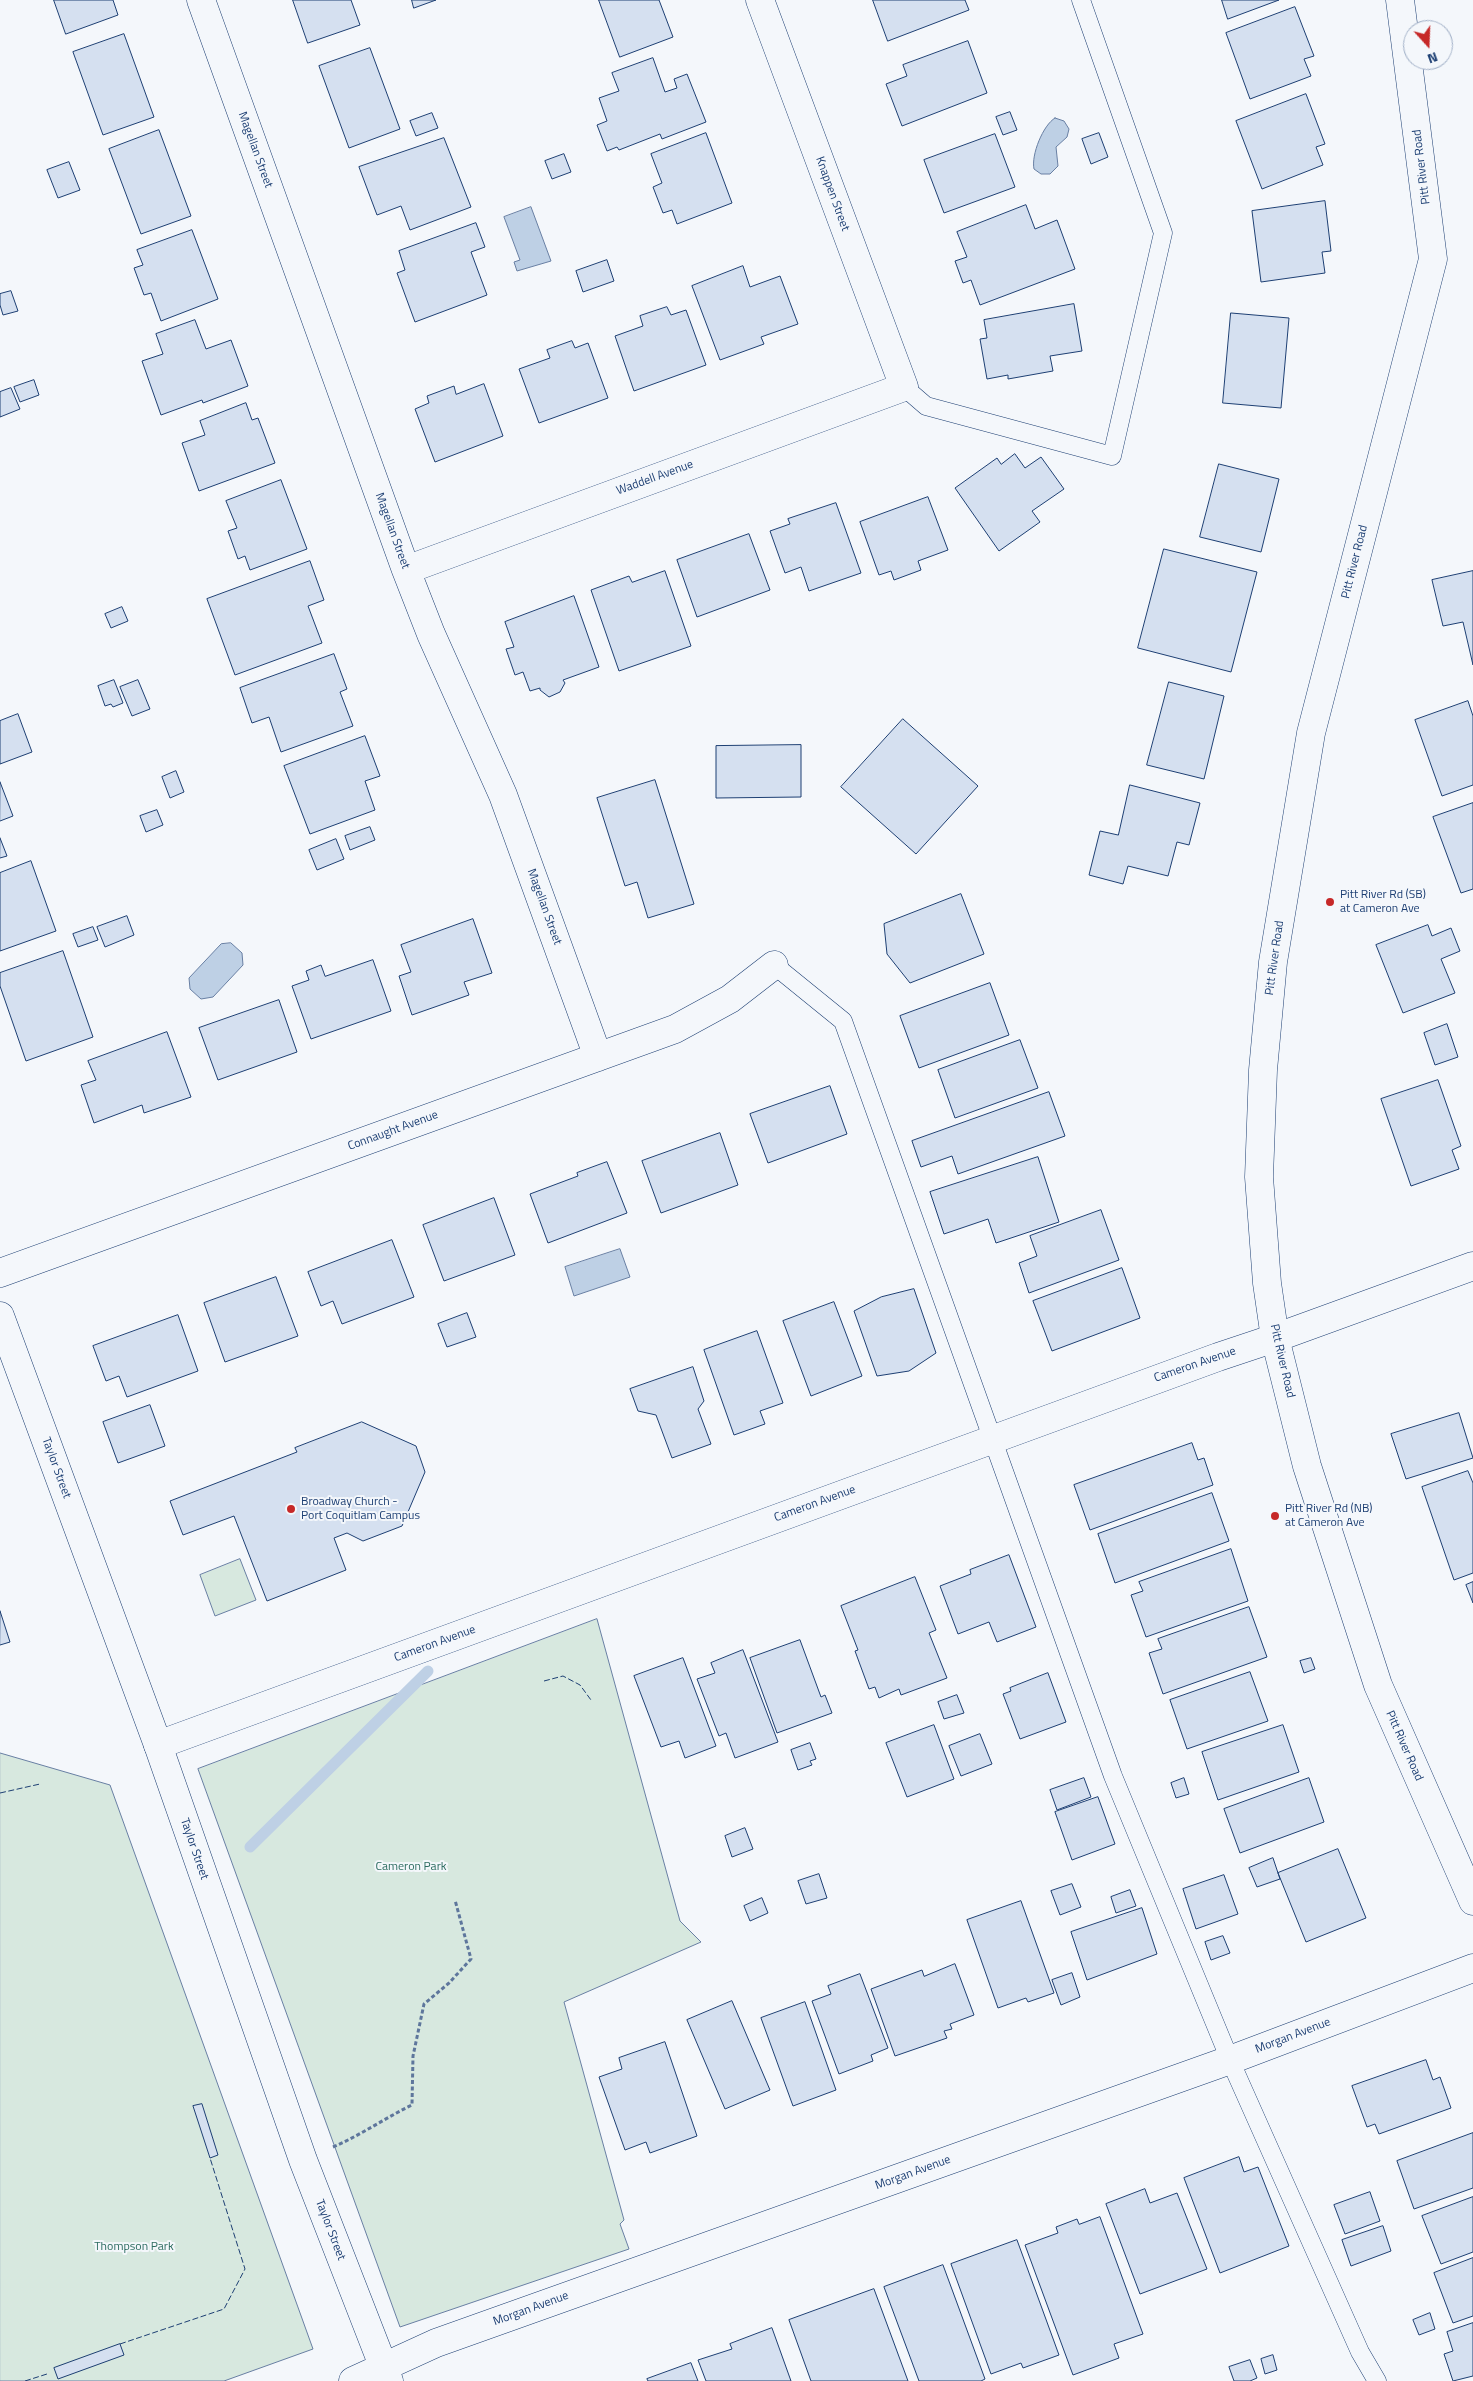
<!DOCTYPE html>
<style>
body{margin:0}
#map{position:relative;width:1473px;height:2381px;overflow:hidden;background:#f4f7fb;font-family:"Titillium Web",sans-serif}
canvas{display:block}
.north{position:absolute;left:1403px;top:20px;width:50px;height:50px;box-sizing:border-box;background:#f4f7fb;border:1px solid #9eadc5;border-radius:50%;rotate:160deg;font-size:14px;font-weight:700;line-height:20px;text-align:center;color:#1d3f73}
.north::after{content:'';display:block;margin:auto;width:18px;height:22px;background:#c62828;clip-path:polygon(50% 0,100% 100%,50% 72%,0 100%)}
</style>
<div id="map">
<canvas width="1473" height="2381"></canvas>
<div class="north">N</div>
</div>
<script>
const ctx = document.querySelector('canvas').getContext('2d');
ctx.lineJoin = 'round';
function fillPath(path, color) { ctx.fillStyle = color; ctx.fill(path, 'evenodd'); }
function strokePath(path, color, width, dash) { ctx.strokeStyle = color; ctx.lineWidth = width; ctx.lineCap = dash ? 'butt' : 'round'; ctx.setLineDash(dash || []); ctx.stroke(path); }
function write(font, color, halo, rows, align = 'center') {
  ctx.font = font + ' "Titillium Web",sans-serif'; ctx.lineWidth = 4; ctx.setLineDash([]); ctx.textBaseline = 'middle'; ctx.strokeStyle = halo; ctx.fillStyle = color; for (const [text, x, y, turn = 0] of rows) {
    ctx.save(); ctx.translate(x, y); ctx.rotate((+turn || 0) * Math.PI / 180); ctx.textAlign = isNaN(turn) ? turn : align; if (halo) ctx.strokeText(text, 0, 0); ctx.fillText(text, 0, 0); ctx.restore();
  }
}
const green = new Path2D(`
 M240,1559L256,1600L215,1616L200,1575Z
 M597,1619L680,1921L701,1942L564,2002L624,2220L620,2224L629,2249L400,2327L198,1769Z
 M0,1753L110,1785L313,2349L224,2381H0Z`);
const water = new Path2D(`
 M1055,118L1064,121L1069,129L1067,137L1056,147L1058,166L1050,174H1041L1034,169C1031,155 1043,125 1055,118Z
 M531,207L551,261L517,271L514,262L520,260L504,217Z
 M231,943L242,953L243,965L213,997L201,999L190,989L189,978L221,944Z
 M620,1249L630,1277L574,1296L565,1267Z`);
const stream = new Path2D(`
 M250,1847L428,1671`);
const building = new Path2D(`
 M54,0H113L118,15L66,34Z
 M293,0H351L360,25L308,43Z
 M412,0H436L414,8Z
 M599,0H659L673,37L620,57Z
 M873,0H965L969,10L888,41Z
 M1222,0H1279L1228,19Z
 M1295,7L1314,56L1304,59L1311,76L1250,99L1226,33Z
 M124,34L154,117L103,135L73,52Z
 M968,41L987,93L902,126L886,84L907,76L903,65Z
 M370,48L400,129L349,148L319,66Z
 M653,58L665,92L677,88L674,79L687,74L706,122L662,139L660,134L619,150L617,147L607,151L597,125L607,121L599,98L619,91L612,73Z
 M1306,94L1325,144L1316,147L1323,165L1262,189L1236,121Z
 M1010,112L1017,130L1003,135L996,117Z
 M432,113L438,128L416,136L410,121Z
 M159,130L191,216L141,234L109,149Z
 M706,133L732,203L677,224L672,210L663,213L653,187L662,183L651,154Z
 M1099,133L1108,157L1091,164L1082,139Z
 M995,134L1015,187L944,213L924,160Z
 M444,138L471,207L410,230L401,206L377,215L359,167Z
 M564,154L571,172L552,179L545,161Z
 M69,162L80,190L58,198L47,170Z
 M1325,201L1331,251L1322,252L1325,273L1261,282L1252,211Z
 M1026,205L1035,229L1057,220L1075,269L980,305L971,280L963,283L955,261L967,257L957,232Z
 M476,223L485,247L471,252L487,295L415,322L397,273L405,270L399,251Z
 M192,230L218,299L161,321L151,293L144,295L134,268L143,265L137,250Z
 M607,260L614,281L583,292L576,271Z
 M743,266L750,287L780,276L798,324L761,337L764,344L720,360L692,286Z
 M11,291L18,311L3,315L0,305V294Z
 M1074,304L1082,351L1050,356L1053,371L1008,379V375L987,379L980,339L987,338L984,320Z
 M667,307L671,315L686,310L706,365L634,391L615,336L643,326L640,316Z
 M1231,313L1289,318L1281,408L1223,403Z
 M195,320L206,349L231,340L248,386L203,403L202,400L161,415L142,361L163,354L156,334Z
 M572,341L575,348L588,343L608,398L539,423L519,369L550,358L547,350Z
 M34,380L39,395L20,402L14,387Z
 M484,384L503,436L435,462L415,409L429,403L427,396L454,386L456,394Z
 M11,388L20,409L0,417V392Z
 M246,403L252,420L258,418L275,463L199,491L182,443L205,435L200,421Z
 M1015,454L1025,468L1041,457L1064,489L1032,511L1040,522L999,551L955,488L997,458L1001,464Z
 M1219,464L1279,479L1261,552L1200,537Z
 M281,480L307,549L250,570L245,556L238,559L228,531L237,528L226,501Z
 M928,497L948,550L918,561L921,570L894,580L891,571L879,575L860,522Z
 M836,503L861,573L809,591L801,567L785,573L770,531L790,524L788,519Z
 M749,534L770,590L697,617L677,560Z
 M1164,549L1257,572L1231,672L1138,648Z
 M310,561L324,600L308,606L322,643L235,675L207,599Z
 M665,571L691,646L619,671L591,590L629,576L632,582Z
 M1473,571V665L1463,622L1443,626L1432,580Z
 M574,596L599,667L563,680L565,683L560,692L549,697L540,690V688L530,691L523,672L515,675L506,649L514,647L505,622Z
 M122,607L128,621L111,628L105,614Z
 M334,654L347,689L340,692L353,726L281,752L269,717L252,723L240,688Z
 M114,680L123,703L113,707L111,704L105,706L98,686Z
 M138,680L150,709L132,716L120,687Z
 M1169,682L1224,696L1204,779L1147,765Z
 M1468,701L1473,716V785L1442,796L1415,720Z
 M18,714L32,752L0,764V721Z
 M903,719L978,786L916,854L841,787Z
 M365,736L380,776L365,781L375,810L310,834L284,766Z
 M801,745V797L716,798V746Z
 M176,771L184,792L170,798L162,777Z
 M655,780L694,904L648,918L637,882L625,886L597,798Z
 M0,782L13,816L0,821Z
 M1130,785L1200,803L1189,845L1177,842L1168,876L1128,866L1123,884L1089,875L1100,831L1118,835Z
 M1473,803V889L1461,893L1433,817Z
 M157,810L163,825L146,832L140,816Z
 M370,827L375,840L350,850L345,836Z
 M0,838L7,856L0,858Z
 M336,839L344,859L317,870L309,850Z
 M31,861L56,931L0,951V873Z
 M961,894L984,954L910,983L887,954L884,924Z
 M127,916L134,935L105,947L97,927Z
 M473,919L492,973L464,982L469,995L412,1015L399,976L411,972L401,945Z
 M1428,925L1432,936L1451,928L1460,951L1441,959L1455,993L1403,1013L1376,945Z
 M93,927L98,940L78,947L73,934Z
 M63,951L93,1037L26,1061L0,986V973Z
 M373,960L391,1011L311,1039L292,986L309,980L306,971L321,965L325,976Z
 M990,983L1009,1035L919,1068L900,1016Z
 M279,1000L297,1052L218,1080L199,1028Z
 M1447,1024L1458,1057L1435,1065L1424,1033Z
 M167,1032L191,1097L144,1113L142,1105L94,1123L81,1085L96,1080L88,1061Z
 M1020,1040L1038,1088L955,1118L938,1070Z
 M1438,1080L1461,1146L1452,1150L1459,1169L1411,1186L1381,1099Z
 M830,1086L847,1134L768,1163L750,1114Z
 M1049,1092L1065,1136L958,1174L952,1156L921,1167L912,1141Z
 M720,1133L738,1185L661,1213L642,1161Z
 M1038,1157L1059,1222L996,1243L988,1219L944,1234L930,1192Z
 M607,1162L627,1213L548,1243L530,1194L578,1176L577,1173Z
 M494,1198L515,1255L444,1281L423,1225Z
 M1101,1210L1119,1260L1029,1293L1019,1263L1037,1256L1030,1236Z
 M392,1240L414,1297L342,1324L333,1301L321,1306L308,1272Z
 M1122,1268L1140,1318L1052,1351L1033,1301Z
 M276,1277L298,1336L225,1362L204,1303Z
 M914,1289L936,1353L909,1371L877,1376L854,1311L881,1297Z
 M834,1302L862,1376L811,1396L783,1321Z
 M467,1313L476,1337L447,1347L438,1324Z
 M178,1315L198,1371L127,1397L119,1376L106,1381L93,1346Z
 M757,1331L783,1403L760,1411L765,1424L734,1435L704,1350Z
 M693,1367L704,1401L698,1409L711,1444L672,1458L656,1415L638,1411L630,1389Z
 M150,1405L165,1446L118,1463L103,1422Z
 M1459,1413L1473,1458L1406,1479L1391,1434Z
 M362,1422L416,1446L425,1472L402,1526L363,1541L347,1533L334,1538L346,1570L267,1601L234,1516L183,1535L170,1501L297,1452L295,1448Z
 M1192,1443L1198,1460L1204,1458L1213,1485L1090,1530L1074,1485Z
 M1468,1471L1473,1483V1573L1454,1580L1422,1487Z
 M1212,1493L1229,1541L1115,1583L1098,1534Z
 M1231,1549L1248,1601L1146,1637L1131,1595L1143,1591L1139,1582Z
 M1009,1555L1036,1627L997,1642L989,1622L958,1634L940,1586L971,1574L970,1570Z
 M915,1577L936,1630L929,1633L947,1678L901,1695L899,1689L879,1698L875,1687L869,1689L855,1651L858,1650L841,1606Z
 M1473,1582V1603L1466,1585Z
 M1249,1607L1267,1657L1163,1694L1149,1653L1162,1649L1158,1639Z
 M0,1611L10,1642L0,1645Z
 M800,1640L821,1697L825,1695L832,1713L777,1733L750,1658Z
 M743,1650L778,1742L735,1758L726,1733L719,1736L697,1679L715,1673L711,1663Z
 M683,1658L716,1746L685,1758L679,1741L661,1747L634,1676Z
 M1311,1658L1315,1669L1304,1673L1300,1661Z
 M1250,1672L1268,1721L1187,1749L1170,1700Z
 M1048,1673L1066,1722L1020,1739L1003,1694L1011,1691L1010,1688Z
 M957,1695L964,1713L944,1719L938,1702Z
 M934,1725L954,1779L907,1797L886,1743Z
 M1283,1725L1299,1772L1218,1800L1202,1752Z
 M980,1734L992,1764L961,1776L949,1746Z
 M810,1743L816,1759L810,1761L812,1765L798,1770L791,1750Z
 M1084,1778L1091,1797L1057,1810L1050,1790Z
 M1184,1778L1189,1794L1176,1798L1171,1783Z
 M1309,1778L1324,1822L1240,1853L1224,1809Z
 M1098,1797L1115,1844L1072,1860L1055,1812Z
 M745,1828L753,1849L732,1857L725,1836Z
 M1338,1849L1366,1918L1306,1942L1278,1873Z
 M1273,1858L1280,1879L1257,1887L1249,1868Z
 M819,1874L827,1898L806,1904L798,1881Z
 M1224,1875L1238,1914L1196,1929L1183,1889Z
 M1072,1884L1081,1907L1060,1915L1051,1891Z
 M1130,1890L1136,1906L1116,1913L1111,1897Z
 M762,1898L768,1913L750,1921L744,1906Z
 M1021,1901L1054,1993L1028,2002L1026,1998L998,2008L967,1920Z
 M1142,1908L1157,1954L1087,1980L1071,1932Z
 M1223,1936L1230,1953L1211,1960L1205,1942Z
 M955,1964L974,2015L950,2024L952,2029L944,2031L947,2038L895,2056L871,1989L922,1970L924,1976Z
 M1072,1973L1080,1997L1061,2005L1052,1980Z
 M860,1974L888,2048L871,2055L873,2061L839,2074L812,2001L831,1994L828,1986Z
 M732,2001L770,2090L725,2109L687,2020Z
 M805,2002L836,2090L793,2106L761,2018Z
 M665,2042L697,2136L650,2153L646,2142L625,2150L599,2077L622,2069L619,2058Z
 M1426,2060L1433,2080L1440,2077L1451,2108L1379,2134L1375,2124L1367,2127L1352,2086Z
 M202,2104L218,2155L210,2158L193,2106Z
 M1473,2133V2188L1414,2209L1397,2161Z
 M1239,2157L1244,2172L1258,2167L1289,2246L1220,2273L1184,2178Z
 M1145,2189L1150,2203L1177,2193L1207,2269L1140,2294L1106,2204Z
 M1370,2192L1380,2221L1345,2234L1334,2205Z
 M1473,2197V2252L1441,2264L1422,2216Z
 M1100,2217L1143,2334L1114,2344L1119,2358L1073,2375L1025,2245L1058,2233L1056,2227L1077,2219L1079,2224Z
 M1383,2226L1391,2251L1351,2266L1342,2240Z
 M1017,2240L1059,2355L1023,2368L1021,2363L991,2374L951,2264Z
 M1473,2258V2316L1453,2323L1434,2273Z
 M943,2265L985,2379L981,2381H919L884,2287Z
 M874,2289L908,2381H811L789,2320Z
 M1430,2313L1435,2329L1419,2335L1413,2320Z
 M1473,2323V2376L1453,2381L1444,2354L1453,2351L1447,2332Z
 M772,2328L791,2381H706L698,2360L732,2349L730,2344Z
 M120,2344L124,2355L58,2379L54,2368Z
 M1273,2355L1277,2370L1265,2374L1261,2359Z
 M1250,2360L1257,2378L1250,2381H1234L1229,2367Z
 M691,2363L698,2381H648L647,2379Z`);
const path = new Path2D(`
 M333,2147C361,2135 385,2118 412,2105L413,2056L424,2004L449,1983L471,1959L455,1900`);
const service = new Path2D(`
 M904,387L926,406L1112,456L1163,233L1081,0
 M774,965L843,1021L1113,1776L1230,2060L1360,2352L1377,2381`);
const minor = new Path2D(`
 M201,0L406,570L431,634L503,795L598,1057
 M406,570L904,387L760,0
 M0,1273L675,1029L730,999L774,965
 M158,1745L1218,1357L1275,1338L1473,1266
 M353,2381L436,2343L1230,2060L1473,1968`);
const tertiary = new Path2D(`
 M0,1316L158,1745L303,2160L389,2381`);
const secondary = new Path2D(`
 M1400,0L1433,259L1311,733L1273,962L1263,1070L1259,1177L1267,1283L1275,1338L1307,1466L1378,1685L1473,1901`);
const fence = new Path2D(`
 M544,1681L563,1676L580,1685L591,1700
 M0,1793L40,1784
 M120,2344L224,2309L245,2269L210,2158
 M25,2381L47,2374`);
const markers = [
 [1330,902,5,"#c62828"],
 [291,1509,5,"#c62828"],
 [1275,1516,5,"#c62828"]
];
const streetNames = [
 ["Magellan Street",255,150,70],
 ["Pitt River Road",1422,167,-97],
 ["Knappen Street",832,194,70],
 ["Waddell Avenue",655,478,-20],
 ["Magellan Street",392,531,70],
 ["Pitt River Road",1355,562,-76],
 ["Magellan Street",544,907,70],
 ["Pitt River Road",1275,958,-82],
 ["Connaught Avenue",393,1131,-20],
 ["Pitt River Road",1282,1361,77],
 ["Cameron Avenue",1195,1365,-19],
 ["Taylor Street",56,1468,70],
 ["Cameron Avenue",815,1504,-20],
 ["Cameron Avenue",435,1644,-20],
 ["Pitt River Road",1404,1746,66],
 ["Taylor Street",194,1849,71],
 ["Morgan Avenue",1293,2036,-21],
 ["Morgan Avenue",913,2173,-20],
 ["Taylor Street",330,2230,69],
 ["Morgan Avenue",531,2309,-20]
];
const poiNames = [
 ["Pitt River Rd (SB)",1340,895],
 ["at Cameron Ave",1340,909],
 ["Broadway Church -",301,1502],
 ["Port Coquitlam Campus",301,1516],
 ["Pitt River Rd (NB)",1285,1509],
 ["at Cameron Ave",1285,1523]
];
const parkNames = [
 ["Cameron Park",411,1867],
 ["Thompson Park",134,2247]
];
fillPath(green, '#d7e8df');
strokePath(green, '#687fa3', 1);
fillPath(water, '#bed0e5');
strokePath(water, '#687fa3', 1);
strokePath(stream, '#bed0e5', 11);
fillPath(building, '#d5e0f0');
strokePath(building, '#1d3f73', 1);
strokePath(service, '#1d3f73', 19);
strokePath(minor, '#1d3f73', 29);
strokePath(tertiary, '#1d3f73', 29);
strokePath(secondary, '#1d3f73', 29);
strokePath(path, '#5e769c', 3, [4, 2.5]);
strokePath(service, '#f4f7fb', 18);
strokePath(minor, '#f4f7fb', 28);
strokePath(tertiary, '#f4f7fb', 28);
strokePath(secondary, '#f4f7fb', 28);
strokePath(fence, '#1d3f73', 1, [6, 2.5]);
for (const [x, y, r, color] of markers) { const dot = new Path2D(); dot.arc(x, y, r, 0, 2 * Math.PI); ctx.fillStyle = color; ctx.fill(dot); strokePath(dot, '#f4f7fb', 2); }
write('12px', '#1d3f73', '#f4f7fb', streetNames);
write('12px', '#1d3f73', '#f4f7fb', poiNames, 'left');
write('12px', '#2c6c60', '#f4f7fb', parkNames);
</script>
